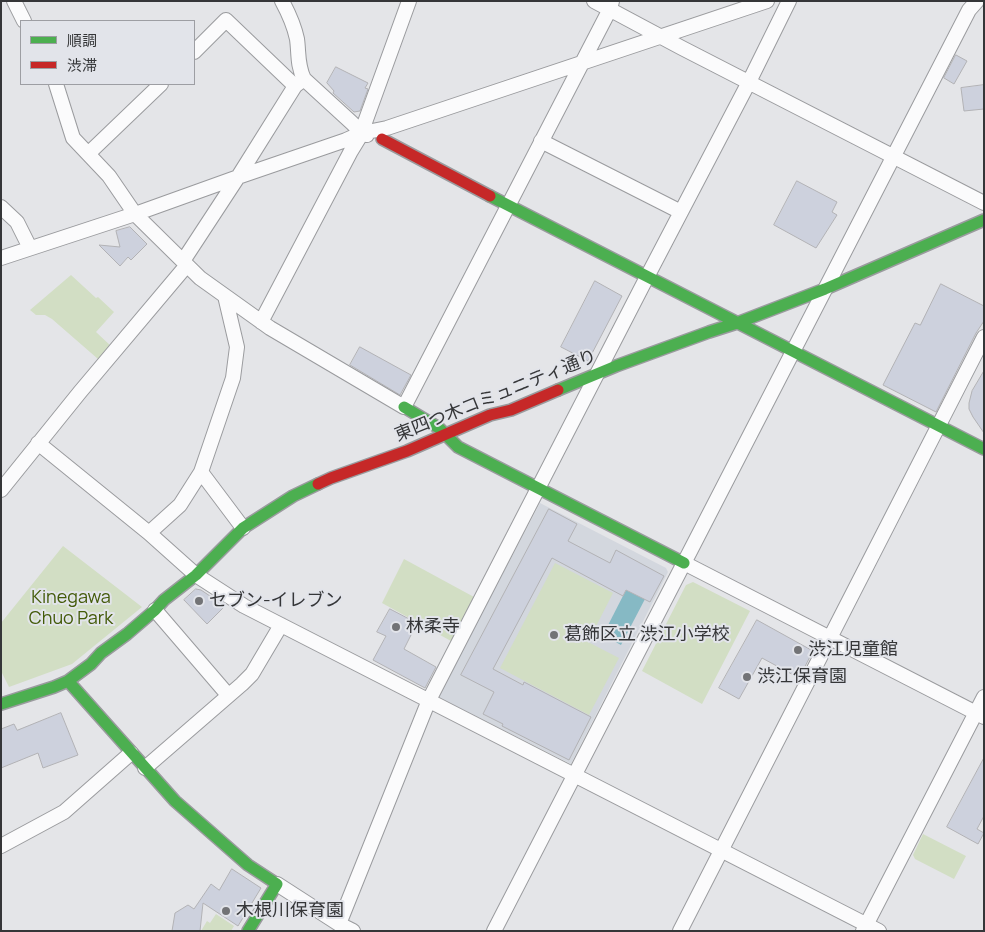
<!DOCTYPE html>
<meta charset="utf-8">
<style>
body{margin:0}
#map{position:relative;width:985px;height:932px;overflow:hidden;background:#e4e5e8;font-family:Manrope,"Noto Sans JP",sans-serif}
canvas{display:block}
.frame{position:absolute;inset:0;border:2px solid #353638;pointer-events:none}
.legend{position:absolute;left:20px;top:20px;width:175px;height:65px;box-sizing:border-box;background:#e2e4ea;border:1px solid #9d9ea3;margin:0;padding:6px 9px;list-style:none;font-size:15px;color:#353638}
.legend li{display:flex;align-items:center;gap:10px;height:25px}
.legend b{width:25px;border:1px solid #9d9ea3}
</style>
<div id="map">
<canvas width="985" height="932"></canvas>
<div class="frame"></div>
<ul class="legend">
<li><b style="height:6px;background:#4caf50"></b>順調</li>
<li><b style="height:6px;background:#c62828"></b>渋滞</li>
</ul>
</div>
<script>
const ctx = document.querySelector('canvas').getContext('2d');
ctx.lineJoin = 'round';
function fillPath(path, color) { ctx.fillStyle = color; ctx.fill(path, 'evenodd'); }
function strokePath(path, color, width, dash) { ctx.strokeStyle = color; ctx.lineWidth = width; ctx.lineCap = dash ? 'butt' : 'round'; ctx.setLineDash(dash || []); ctx.stroke(path); }
function write(font, color, halo, rows, align = 'center') {
  ctx.font = font + ' Manrope,"Noto Sans JP",sans-serif'; ctx.lineWidth = 4; ctx.setLineDash([]); ctx.textBaseline = 'middle'; ctx.strokeStyle = halo; ctx.fillStyle = color; for (const [text, x, y, turn = 0] of rows) {
    ctx.save(); ctx.translate(x, y); ctx.rotate((+turn || 0) * Math.PI / 180); ctx.textAlign = isNaN(turn) ? turn : align; if (halo) ctx.strokeText(text, 0, 0); ctx.fillText(text, 0, 0); ctx.restore();
  }
}
const built = new Path2D(`
 M540,503L666,568L668,572L571,764L438,697Z`);
const green = new Path2D(`
 M71,275L96,298L98,297L114,312L96,332L112,347L101,360L98,359L52,319L45,315H36L30,310Z
 M63,546L142,607L72,664L9,687L1,671V623Z
 M404,559L474,597L451,641L382,603Z
 M555,563L613,593L588,642L619,658L589,715L500,668Z
 M693,582L750,611L702,704L642,671L686,585Z
 M923,834L966,856L954,879L915,859L913,855Z
 M216,914L234,926L231,931H201L207,921L210,923Z`);
const water = new Path2D(`
 M626,590L645,599L621,645L603,635Z`);
const building = new Path2D(`
 M956,55L967,61L954,84L944,78Z
 M336,67L368,83L365,88L368,89L360,111L354,112L333,93L334,91L327,83Z
 M984,85V109L964,111L961,88Z
 M797,181L837,202L832,212L837,215L816,248L774,225Z
 M130,227L147,244L131,260L128,257L120,266L99,245L120,247L116,231Z
 M595,281L622,296L588,361L561,347Z
 M941,284L984,306V321L976,333L936,412L883,385L915,323L920,325Z
 M360,347L411,375L400,395L350,365Z
 M984,371V433L973,417L969,409V403L972,391Z
 M549,509L577,524L568,541L610,563L616,550L664,576L650,602L626,590L623,596L552,558L493,669L523,685L524,682L591,717L569,760L502,726L503,724L483,714L494,692L461,675Z
 M196,589L201,590L225,606L207,624L184,600Z
 M390,609L413,621L410,627L414,629L404,649L436,667L425,688L373,660L386,636L377,632Z
 M757,620L813,651L799,678L762,658L739,699L719,688Z
 M61,713L78,755L43,768L38,753L1,768V729L14,724L17,730Z
 M984,758V816L977,829L984,833L978,844L947,827Z
 M232,869L261,888L238,926L203,903L200,931H172L175,913L188,905L194,909L211,884L219,890Z`);
const street = new Path2D(`
 M14,1L24,21
 M282,1C289,14 294,25 297,39C299,53 297,65 304,79L352,123L362,133L367,135
 M594,1L682,48L984,203
 M977,1L969,10L684,563L984,717
 M194,52L226,20L295,86
 M56,84L73,138L109,176L135,214L200,278L270,328L404,407L610,9L612,1
 M541,141L681,212
 M89,153L161,84
 M1,207L17,222L30,248
 M1,258L135,214L238,177L346,140L362,133L387,128L767,1
 M183,261L238,177L295,86L304,79
 M261,322L351,151L362,133L364,125L409,1
 M38,443L149,533L196,575L244,606L879,931
 M201,472L243,528
 M1,490L80,392L187,265
 M149,533L180,505L201,472L233,378L237,347L225,296
 M155,610L228,695
 M145,768L242,684L252,674L281,625
 M1,846L64,812L131,753
 M277,884L339,924L353,931
 M339,924L429,700L647,277L749,82L789,1
 M494,931L684,563
 M680,931L984,337
 M863,931L984,697`);
const fast = new Path2D(`
 M490,196L984,449
 M558,390L616,366L709,332L737,323L825,289L984,220
 M404,407L439,428L458,447L684,563
 M68,681L175,801L248,865L277,884L248,931
 M1,704L54,687L68,681L91,664L101,653L127,634L155,610L164,600L196,575L243,528L293,496L318,484`);
const jam = new Path2D(`
 M382,139L490,196
 M318,484L331,478L407,451L490,415L511,410L558,390`);
const markers = [
 [199,601,5,"#727376"],
 [396,627,5,"#727376"],
 [554,635,5,"#727376"],
 [798,650,5,"#727376"],
 [747,677,5,"#727376"],
 [226,911,5,"#727376"]
];
const streetNames = [
 ["東四つ木コミュニティ通り",496,396,-22]
];
const parkNames = [
 ["Kinegawa",71,598],
 ["Chuo Park",71,619]
];
const poiNames = [
 ["セブン-イレブン",209,601],
 ["林柔寺",406,627],
 ["葛飾区立 渋江小学校",564,635],
 ["渋江児童館",808,650],
 ["渋江保育園",757,677],
 ["木根川保育園",236,911]
];
fillPath(built, '#d3d7de');
fillPath(green, '#d2dec4');
fillPath(water, '#86b9c4');
fillPath(building, '#cdd1dd');
strokePath(building, '#b2b2b5', 1);
strokePath(street, '#9a9b9e', 16);
strokePath(fast, '#9a9b9e', 14);
strokePath(jam, '#9a9b9e', 14);
strokePath(street, '#fbfbfc', 14);
strokePath(fast, '#4caf50', 11);
strokePath(jam, '#c62828', 11);
for (const [x, y, r, color] of markers) { const dot = new Path2D(); dot.arc(x, y, r, 0, 2 * Math.PI); ctx.fillStyle = color; ctx.fill(dot); strokePath(dot, '#e2e4ea', 2); }
write('18px', '#353638', '#e2e4ea', streetNames);
write('18px', '#435b09', '#e2e4ea', parkNames);
write('18px', '#353638', '#e2e4ea', poiNames, 'left');
</script>
